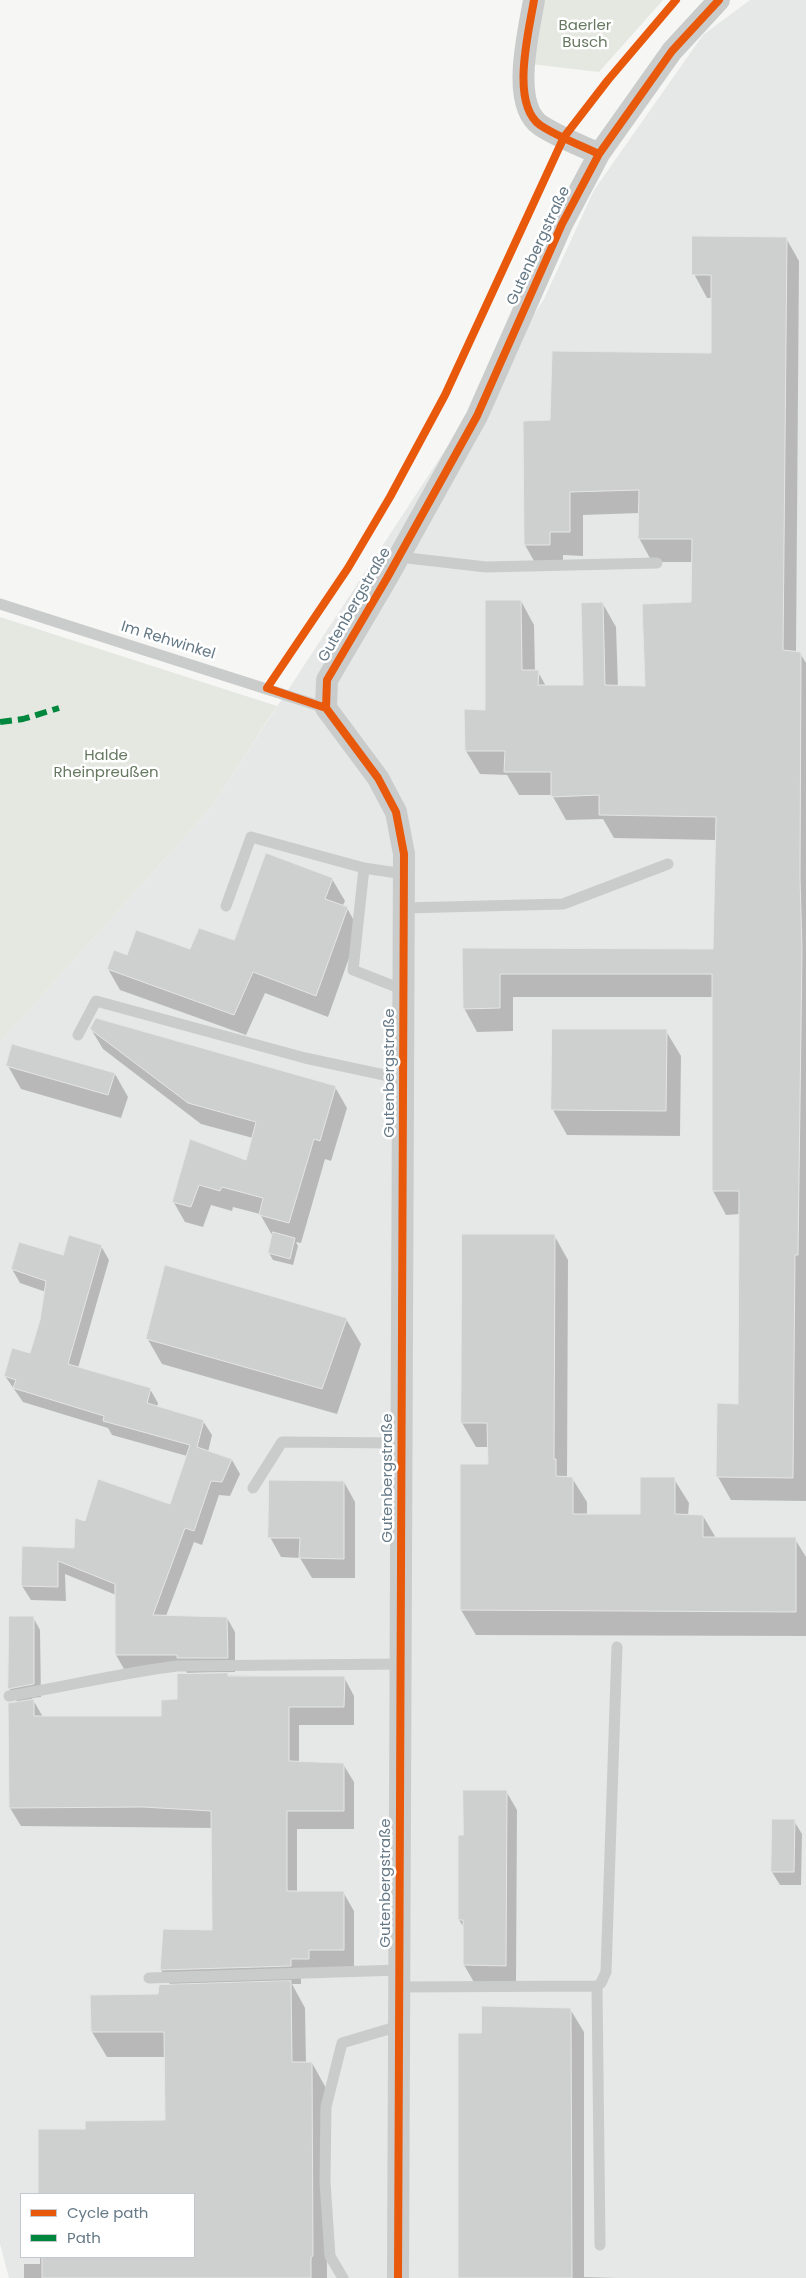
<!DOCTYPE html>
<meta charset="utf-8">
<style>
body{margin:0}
#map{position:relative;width:806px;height:2278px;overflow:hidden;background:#f6f6f4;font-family:Poppins,sans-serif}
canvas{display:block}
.legend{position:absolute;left:20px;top:2193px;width:175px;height:65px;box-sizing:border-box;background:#fff;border:1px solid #c1c9cf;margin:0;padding:6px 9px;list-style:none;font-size:15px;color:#657986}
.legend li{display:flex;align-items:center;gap:10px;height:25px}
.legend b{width:25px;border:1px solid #c1c9cf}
</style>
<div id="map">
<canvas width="806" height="2278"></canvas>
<ul class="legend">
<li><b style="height:6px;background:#e8590c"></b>Cycle path</li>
<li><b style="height:6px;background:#00873e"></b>Path</li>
</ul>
</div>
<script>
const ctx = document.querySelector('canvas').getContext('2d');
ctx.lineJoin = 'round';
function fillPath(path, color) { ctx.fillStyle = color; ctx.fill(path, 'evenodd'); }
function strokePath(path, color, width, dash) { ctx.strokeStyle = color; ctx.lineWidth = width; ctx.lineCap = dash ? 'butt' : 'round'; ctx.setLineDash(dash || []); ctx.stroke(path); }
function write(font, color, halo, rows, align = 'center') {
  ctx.font = font + ' Poppins,sans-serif'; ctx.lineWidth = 5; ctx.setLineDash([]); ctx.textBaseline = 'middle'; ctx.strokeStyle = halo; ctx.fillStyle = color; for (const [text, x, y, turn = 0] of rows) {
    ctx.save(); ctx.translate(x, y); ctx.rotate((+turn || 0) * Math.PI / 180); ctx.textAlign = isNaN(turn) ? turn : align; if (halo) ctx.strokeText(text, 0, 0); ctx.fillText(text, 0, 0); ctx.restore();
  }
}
const built = new Path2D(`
 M750,0H806V2278H9L0,2244V1042L210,809L544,299L594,190L703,35ZM21,2194H194V2257H21Z`);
const green = new Path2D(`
 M538,0H663L599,72L530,64Z
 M0,617L277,706L210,809L0,1042Z`);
const shadow = new Path2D(`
 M786,238L799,261L796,653H800L806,663V1501L731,1500L718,1477L739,1405L740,1214L726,1215L713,1191V997H513V1031L477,1032L464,1008L463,949L715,950L716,840L614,838L603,819L566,820L552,795H519L507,775L480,774L466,751L465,710L486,711L521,601L534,625L535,672H538L546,686H584L603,604L616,627L618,687H646L693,604V562H652L639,538V513L583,515V556L563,555V568H538L525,545L551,422L713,354L712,298H707L694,274Z
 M332,879L345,901L342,907L347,908L359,930L328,1017L265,993L246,1035L120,990L108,969L128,956L191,951L235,942Z
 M91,1029L335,1087L347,1108L331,1161L325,1159L301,1243L296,1242L298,1246L293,1265L273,1260L269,1253L272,1235L260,1214L233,1207L232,1211L211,1205L203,1227L185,1222L173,1201L191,1140L247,1162L253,1138L201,1124L103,1049Z
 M666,1031L681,1056L680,1136L567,1135L553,1110Z
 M13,1045L115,1074L128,1097L121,1118L21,1089L8,1066Z
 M554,1235L568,1260L567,1478H572L587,1502V1515L641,1516L674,1479L689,1503L688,1516H703L716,1538L795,1539L806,1557V1636L476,1635L461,1610V1465H489V1447H476L462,1423Z
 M101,1246L109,1260L78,1368L150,1389L158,1403L157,1407L203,1421L212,1435L208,1452L232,1460L240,1474L230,1496L219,1495L202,1545L194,1542L166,1616L227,1618L235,1632V1672L187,1673L185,1669H124L116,1655V1595L65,1574L66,1601L31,1600L22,1586L23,1547L75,1549L86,1523L171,1506L187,1456L112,1435L108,1428L23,1402L5,1376L31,1354L42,1320L46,1292L20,1283L12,1269Z
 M346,1319L361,1344L337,1414L162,1364L147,1338Z
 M344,1482L355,1502V1578H312L300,1558L281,1557L270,1537Z
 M33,1617L40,1630L41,1697L32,1698L43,1717H163L178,1700V1675L344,1677L354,1696V1725H299V1763L343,1764L354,1782V1829H297V1893L343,1892L354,1911V1968L301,1977V1984H292L305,2008L306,2063H312L326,2088L327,2278H24V2264H40V2257H194V2194H40L39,2130H86L166,2122V2057H107L92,2032L160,1996L171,1986L161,1970L213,1931L212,1828L21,1826L10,1808L18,1703L9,1688Z
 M506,1791L517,1810L516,1985L475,1984L464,1965V1928L459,1920L464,1837Z
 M794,1821L802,1834L801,1885H780L772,1872Z
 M570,2009L584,2032V2277L616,2278H458L482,2035Z`);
const building = new Path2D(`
 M692,236L787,237L783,650L801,652L800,878L802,950L798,1255H795L793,1478L716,1477L717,1403L738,1404L739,1191H712V974H500V1008L463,1009L462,948L713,949L716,817L599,815V795L551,797V772H504L505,751H465L464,709L485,710V600H521L522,670H539L538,685H583L581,603L603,602L605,685L645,686L642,604L691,602L692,539H638L639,490L570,492V532H550V545H524L523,421L550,420L552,351L711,353V275H692Z
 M266,853L333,878L325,899L348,907L316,996L253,972L234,1015L107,969L114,950L127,955L136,930L190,949L199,928L234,940Z
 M96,1018L336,1086L320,1141L314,1139L289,1223L259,1215L263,1198L222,1187L220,1191L199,1185L191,1207L172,1202L190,1139L246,1160L256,1122L188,1103L90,1029Z
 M552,1029H667L666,1111L551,1110Z
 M12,1044L115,1073L108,1095L6,1066Z
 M273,1232L295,1238L290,1259L268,1253Z
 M462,1234H555L554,1459H556V1476L573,1477V1514H640V1477H675V1514L703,1515V1537H796V1612L460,1610V1464H488L487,1423H461Z
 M69,1235L102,1245L68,1364L151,1388L147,1403L204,1420L197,1447L232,1459L222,1482L211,1481L194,1531L185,1528L153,1615L227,1617L228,1658H177V1655H115V1584L58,1561V1587L21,1586L22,1546L74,1548L75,1518L85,1521L98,1479L170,1504L190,1445L103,1421L104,1416L13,1388L16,1380L4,1376L12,1348L30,1353L40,1320L46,1281L11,1269L19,1242L63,1255Z
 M165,1265L347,1318L322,1389L146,1339Z
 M269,1480L344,1481V1559L299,1558L300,1538H268Z
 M9,1616H34V1684L8,1689Z
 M228,1673V1676H345L344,1707H289V1761L344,1763V1811H287V1891H344V1950H309V1959H291V1966L160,1970L163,1929L212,1930L211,1811L143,1807L9,1808L8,1703L34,1699V1716H161V1700L177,1699V1674Z
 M463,1790H507L506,1966L463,1965V1920H458V1835H463Z
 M772,1819H795L794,1872H771Z
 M291,1981L292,2062H312L313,2256L311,2257V2278H42V2257H194V2194H38V2129H85V2121L165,2120L164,2032H91L90,1995L158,1994L159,1985Z
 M482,2006L571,2008L572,2278H458V2033H481Z`);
const lane = new Path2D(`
 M399,557L486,567L657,563
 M0,604L326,708
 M226,906L251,837L364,868
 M404,908L563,904L668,864
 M404,990L353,970L364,868L404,874
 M78,1035L96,1001L305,1058L403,1079
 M253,1488L282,1442L402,1443
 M9,1696C65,1687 120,1673 177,1666L401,1664
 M149,1978L400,1970
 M597,1986L601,1983L606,1972L617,1647
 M400,1987L597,1986L600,2245
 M343,2278L330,2256L325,2182L326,2107L342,2043L399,2026`);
const street = new Path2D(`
 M534,0C529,31 510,103 540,125C558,137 580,145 599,154
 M398,2278L404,854L396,812L378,778L326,708L327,680L387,578L477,416L562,224L599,154L672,51L719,0`);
const quiet = new Path2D(`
 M0,722L23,719L59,708`);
const cycleway = new Path2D(`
 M534,0C529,31 510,103 540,125C558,137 580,145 599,154
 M326,708L267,688L348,568L390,497L445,395L564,137L608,80L676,0
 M398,2278L404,854L396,812L378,778L326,708L327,680L387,578L477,416L562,224L599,154L672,51L719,0`);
const parkNames = [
 ["Baerler",585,26],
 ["Busch",585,43],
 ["Halde",106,756],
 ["Rheinpreußen",106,773]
];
const streetNames = [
 ["Gutenbergstraße",539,246,-65],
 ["Gutenbergstraße",355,605,-60],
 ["Im Rehwinkel",168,641,17],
 ["Gutenbergstraße",390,1073,-90],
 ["Gutenbergstraße",388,1478,-90],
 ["Gutenbergstraße",386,1883,-90]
];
fillPath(built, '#e6e7e7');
fillPath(green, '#e5e8e1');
fillPath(shadow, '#0003');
fillPath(building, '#ced0d0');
strokePath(building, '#e5e5e4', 1);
strokePath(lane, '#cacccc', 11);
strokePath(street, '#cacccc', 22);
strokePath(quiet, '#00873e', 6, [12, 6]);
strokePath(cycleway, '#e8590c', 8);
write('15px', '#667860', '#fff', parkNames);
write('15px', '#657986', '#fff', streetNames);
</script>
